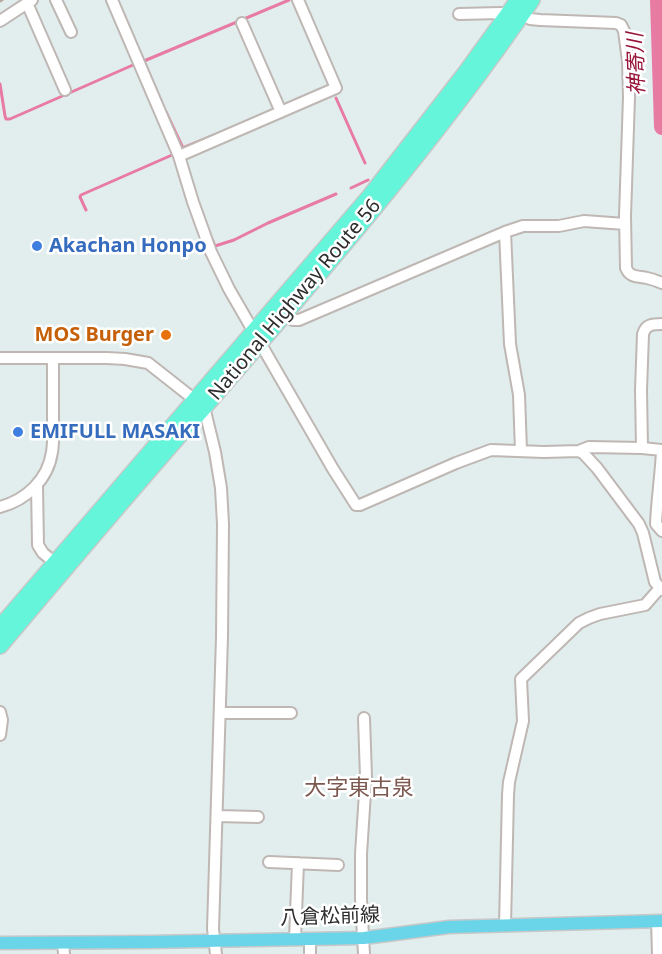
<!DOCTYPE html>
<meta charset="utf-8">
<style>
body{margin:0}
canvas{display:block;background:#e1eeed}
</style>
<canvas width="662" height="954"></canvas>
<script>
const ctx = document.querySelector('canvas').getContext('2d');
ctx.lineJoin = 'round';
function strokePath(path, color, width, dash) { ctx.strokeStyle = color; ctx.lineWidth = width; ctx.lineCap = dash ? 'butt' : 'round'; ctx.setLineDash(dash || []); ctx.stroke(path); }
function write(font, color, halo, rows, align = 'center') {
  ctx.font = font + ' "Noto Sans","Noto Sans JP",sans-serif'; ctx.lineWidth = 5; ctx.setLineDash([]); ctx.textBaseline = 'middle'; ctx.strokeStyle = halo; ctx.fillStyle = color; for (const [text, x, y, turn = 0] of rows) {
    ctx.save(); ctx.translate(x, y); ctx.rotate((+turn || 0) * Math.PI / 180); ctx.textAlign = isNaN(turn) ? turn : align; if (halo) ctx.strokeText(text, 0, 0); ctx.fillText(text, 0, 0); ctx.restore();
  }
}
const stream = new Path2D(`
 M140,52L163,106
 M144,61L289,0
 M0,84L5,116L6,119H10L133,65
 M336,98L365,163
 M166,112L182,146
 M185,147L227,130
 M351,188L368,180
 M86,210L80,197L81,195L172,155
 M212,239L215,246L234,240L268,223L336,194`);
const river = new Path2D(`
 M658,0L662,127`);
const minor = new Path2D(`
 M56,0L71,32
 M112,0L179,156L193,202L211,252L229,289L333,469L356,505H360L456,463L491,450L544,452L579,451L589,447L642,448L662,450
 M27,3L65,90
 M518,12L530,19L540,20L616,23L621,25L624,31L628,61L629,97L625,216L626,268C630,278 638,276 647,278C652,279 657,281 662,283
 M459,14L501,13L506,18
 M0,21L32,0
 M242,23L281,112
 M179,156L336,88L298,0
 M505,232L510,344L519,395L521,451
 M279,311L293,320H299L505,232L523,226H559L584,221L625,224
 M0,358H107L125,359L148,363L195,400L204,407L215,452L221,488L223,524L222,637L213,929L216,954
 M642,448L641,390L643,334C646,324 653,324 662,324
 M662,450C661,475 657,499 656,524L662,531
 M579,451L584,454L597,468L639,524L643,533L655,582L662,590
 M37,486L38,545L43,553L54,562
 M0,507C26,500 48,480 52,452C54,440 53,427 53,414C53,396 53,377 53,358
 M0,712L2,720L0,735
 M220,713H291
 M364,718L366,777L361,854V900L364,954
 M217,816L258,817
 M269,862L338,865
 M657,921L658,954
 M505,925L508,795L509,782L523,721L521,679L579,623L589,618L600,614L645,605L660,588
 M295,939L298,863
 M310,939V954
 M63,943L64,954`);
const major = new Path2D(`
 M0,943L149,942L364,938L449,927L662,921`);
const highway = new Path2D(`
 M0,627L369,197L466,72L518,0
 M0,646C69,564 138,482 209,402C322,272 435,142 532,0`);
const rail = new Path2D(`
 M0,1L2,0`);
const markers = [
 [37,246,6,"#3f7fe0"],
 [166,335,6,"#e8710a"],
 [18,432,6,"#3f7fe0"]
];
const shopNames = [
 ["Akachan Honpo",49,246],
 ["EMIFULL MASAKI",30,432]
];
const streetNames = [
 ["National Highway Route 56",295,300,-50],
 ["八倉松前線",330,917,-2]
];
const foodNames = [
 ["MOS Burger",154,335]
];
const waterNames = [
 ["神寄川",637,64,-92]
];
const quarterNames = [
 ["大字東古泉",359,789]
];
strokePath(stream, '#e87ba1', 3);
strokePath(river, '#e87ba1', 16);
strokePath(minor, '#bfb7b4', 14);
strokePath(major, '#c8c8c8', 15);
strokePath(highway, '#c8c8c8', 18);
strokePath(minor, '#fff', 10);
strokePath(major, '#6ad5e9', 12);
strokePath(highway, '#65f5db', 15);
strokePath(rail, '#b6a8a3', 3);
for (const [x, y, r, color] of markers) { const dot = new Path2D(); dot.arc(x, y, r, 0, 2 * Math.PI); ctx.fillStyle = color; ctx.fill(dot); strokePath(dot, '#fff', 2); }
write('bold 20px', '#366cbe', '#fff', shopNames, 'left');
write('20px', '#2d2d2d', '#fff', streetNames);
write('bold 20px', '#c56008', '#fff', foodNames, 'right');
write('italic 21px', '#981639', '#fff', waterNames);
write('22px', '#7c5950', '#fff', quarterNames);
</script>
